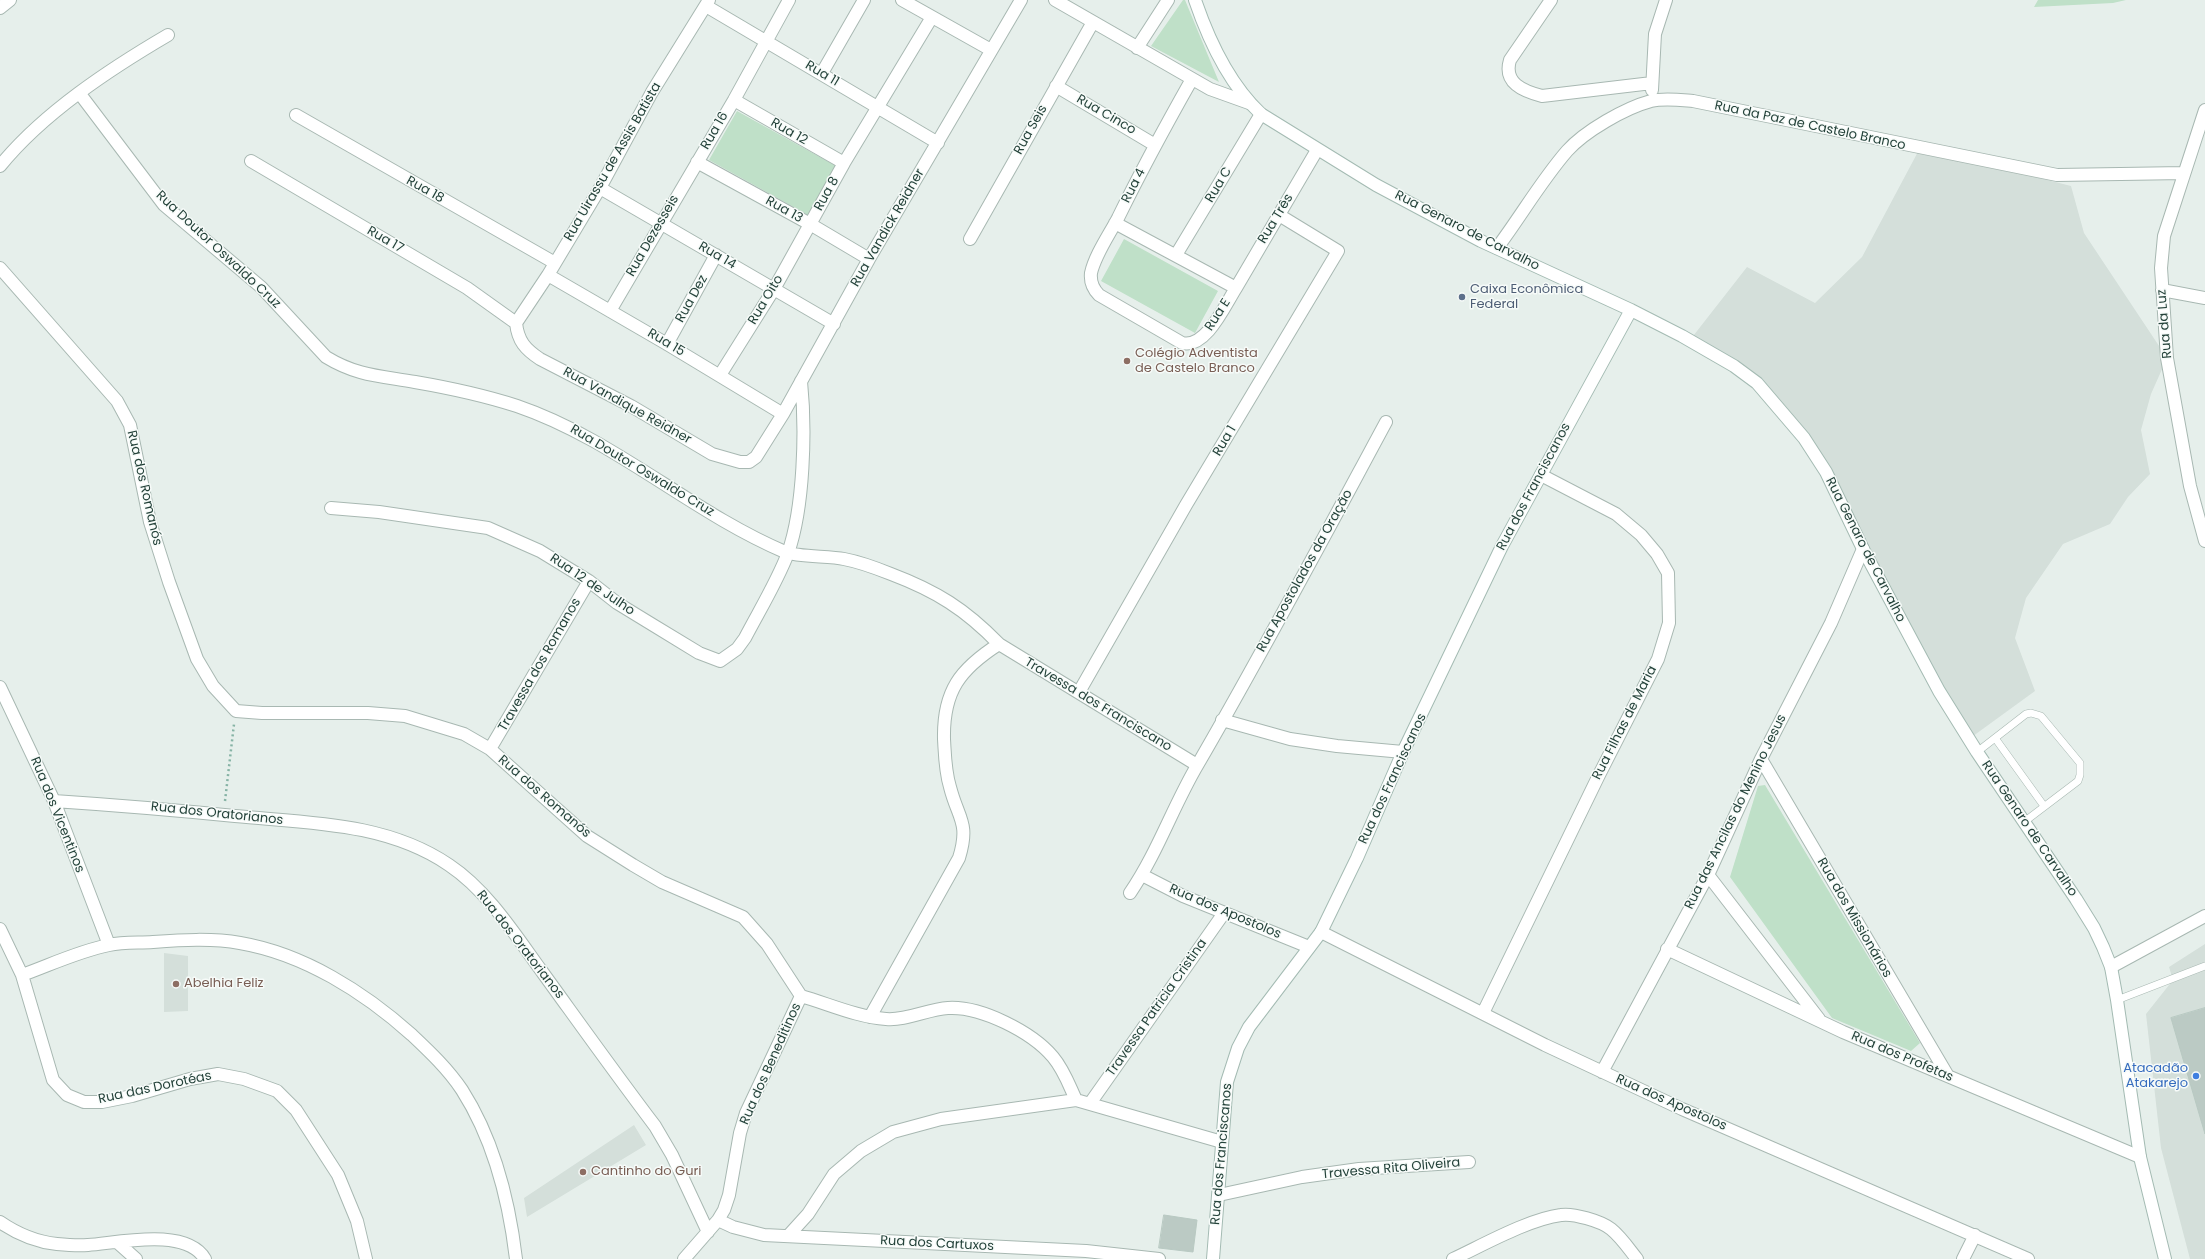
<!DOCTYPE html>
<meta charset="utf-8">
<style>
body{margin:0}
canvas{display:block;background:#e6efeb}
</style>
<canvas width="2205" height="1259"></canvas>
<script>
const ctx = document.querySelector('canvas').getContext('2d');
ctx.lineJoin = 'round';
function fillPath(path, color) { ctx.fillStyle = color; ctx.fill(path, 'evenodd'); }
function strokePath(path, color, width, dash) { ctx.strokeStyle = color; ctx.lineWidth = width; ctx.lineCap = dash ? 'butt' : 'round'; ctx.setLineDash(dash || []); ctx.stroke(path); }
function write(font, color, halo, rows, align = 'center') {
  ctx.font = font + ' Poppins,sans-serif'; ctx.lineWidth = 3; ctx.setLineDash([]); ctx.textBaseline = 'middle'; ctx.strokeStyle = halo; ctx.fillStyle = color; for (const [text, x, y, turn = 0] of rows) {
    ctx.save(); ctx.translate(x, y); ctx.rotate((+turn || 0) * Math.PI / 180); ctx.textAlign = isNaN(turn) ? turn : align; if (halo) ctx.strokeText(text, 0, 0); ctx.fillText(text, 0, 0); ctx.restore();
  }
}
const built = new Path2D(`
 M1920,148L2071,186L2084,233L2167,358L2151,394L2141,430L2150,474L2128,497L2110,524L2063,544L2026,598L2015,638L2035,691L1969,739L1804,438L1757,383L1690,340L1747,267L1815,303L1862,257Z
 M2205,944V1259H2190L2161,1148L2146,1014L2173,980L2169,967Z
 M164,953L188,956V1011L164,1012Z
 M634,1125L646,1145L527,1217L524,1198Z`);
const green = new Path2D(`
 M1183,0H1185L1219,82L1151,46Z
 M2038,0H2126L2113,3L2034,7Z
 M737,111L836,166L808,215L709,160Z
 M1124,239L1218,291L1195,333L1101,281Z
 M1765,785L1920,1043L1911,1051L1832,1018L1730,877L1758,786Z`);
const building = new Path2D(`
 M2205,1008V1134L2171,1018Z
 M1164,1215L1197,1220L1193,1252L1159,1248Z`);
const path = new Path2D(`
 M225,801L234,724`);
const lane = new Path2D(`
 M1995,738L2044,806
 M1977,752L2026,714L2031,713L2041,716L2080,763V775L2078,781L2024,822
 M2117,1000L2205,966`);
const street = new Path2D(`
 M902,0L991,50
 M1055,0L1210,89L1249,103
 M1551,0L1510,60C1503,83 1523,91 1542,96L1652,83
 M706,6L938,143
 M0,8L10,0
 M1137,48L1168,0
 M822,73L864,0
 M1056,86L1155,145
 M1652,90L1655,34L1666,0
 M80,94L164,205L261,287L326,357C357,376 381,376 415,382C450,388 483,395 517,406C614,439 691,512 785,552C798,557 829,556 844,559C860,562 876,568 891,574C936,591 965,609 999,644L1197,765
 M734,100L844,163
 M2205,110L2164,236L2161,268L2167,358L2190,486L2205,541
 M296,115L555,263
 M251,161L467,288L516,323
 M697,162L810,224L869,259
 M0,166C43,113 110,69 168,35
 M600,188L834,324
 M1115,223L1236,288C1225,305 1206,349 1182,343L1099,295C1094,290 1090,282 1091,273C1095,255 1109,235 1118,218C1141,171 1166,125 1192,79
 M970,239L1093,22
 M1497,248C1521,216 1541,181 1567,151C1585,131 1625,108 1651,101C1664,98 1680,100 1693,101L2057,175L2184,173
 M1176,255L1261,114
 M0,268L117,401L130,425L150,522L169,582L197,659L213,686L236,711L262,713H368L405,716L464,734L490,749L587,836L633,865L662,882L743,917L767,944L801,996
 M548,275L667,344L783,414
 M1236,288L1317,150
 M2162,290L2205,298
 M610,311L734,100L789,0
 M516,323C518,341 525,349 540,359L631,406L712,454L740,462H749L756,457L783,414L869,259L1021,0
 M516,323L548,275L600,188L652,92L709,0
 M667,344L716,255
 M720,375L774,289L844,163L932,17
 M331,508L379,512L488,528L540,551L589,581L617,603L653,625L699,653L720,661L737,649L745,638C759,611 777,582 788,553C804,507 806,430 801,381
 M0,687L54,801L109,945
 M1079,692L1186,505L1338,251L1279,215
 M1222,720L1290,739L1337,746L1403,752
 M490,749L589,581
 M1761,759L1948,1076
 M54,801C114,805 174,810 235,816C307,823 386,822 449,865C488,891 516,936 543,973C580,1024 617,1076 655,1126L672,1155L708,1232
 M1142,875L1183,896L1309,947
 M1708,875L1819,1019
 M1130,893C1158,852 1173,806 1198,764C1263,652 1324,537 1386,422
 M0,929L22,975L53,1080L67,1095L84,1102H102L132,1096L190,1079L218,1074L244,1079L277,1091L296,1110L338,1175L357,1221L366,1259
 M1321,932L1545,1045L1682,1109L2028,1259
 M1667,949L1843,1032L2140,1157
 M2111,967L2205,916
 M22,975C50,965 79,951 109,945C123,942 138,943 153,942C181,940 212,938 240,943C304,954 364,992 412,1035C430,1052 448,1069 462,1090C494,1140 509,1200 516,1259
 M801,996C829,1004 857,1017 886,1019C906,1021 928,1009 948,1008C981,1006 1032,1032 1053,1057C1064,1070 1069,1085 1076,1100
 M1483,1013L1599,775L1658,659L1669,623L1668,573L1657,554L1641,535L1616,514L1541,475
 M870,1017L959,858C970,822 958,819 950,787C945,771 945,755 944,739C943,691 960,669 999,644
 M1602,1072L1708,875L1761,759L1831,623L1863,549
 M1091,1102L1224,913
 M1219,1195L1302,1177L1359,1169L1469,1162
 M718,1220L733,1227L764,1235L1086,1251L1159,1259
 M0,1222C16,1233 37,1242 57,1244C67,1245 78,1246 88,1245C118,1243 186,1227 205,1259
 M788,1236L808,1214L834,1174L861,1151L893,1132L941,1119L1076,1100L1222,1142
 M117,1242L136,1259
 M684,1259L718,1220L724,1210L729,1195L740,1133L746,1113L801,996
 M1453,1259C1483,1245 1529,1219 1561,1215C1573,1213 1601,1221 1611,1229C1621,1237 1629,1249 1637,1259
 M1963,1259L1975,1235`);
const secondary = new Path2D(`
 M1195,0C1209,41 1230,85 1261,114L1376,185L1481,241L1631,310L1682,336L1734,366L1757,383L1804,438L1826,472L1863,549L1939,691L1977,752L2076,899L2094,928L2103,947L2111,967L2117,1000L2140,1157L2165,1259
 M1213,1259L1227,1082L1238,1048L1249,1027L1321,932L1357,858L1403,752L1502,546L1631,310`);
const markers = [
 [1462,297,4,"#5c6f8a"],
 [1127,361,4,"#8d6e63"],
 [176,984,4,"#8d6e63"],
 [2196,1076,4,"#3f7fe0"],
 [583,1172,4,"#8d6e63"]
];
const streetNames = [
 ["Rua 11",822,74,31],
 ["Rua Cinco",1106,115,30],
 ["Rua da Paz de Castelo Branco",1810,126,12],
 ["Rua Seis",1031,130,-61],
 ["Rua 16",715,131,-60],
 ["Rua 12",789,132,30],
 ["Rua Uirassu de Assis Batista",613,162,-60],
 ["Rua C",1219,185,-59],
 ["Rua 4",1134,186,-63],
 ["Rua 18",425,190,29],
 ["Rua 8",827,194,-61],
 ["Rua 13",784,210,29],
 ["Rua Três",1276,219,-59],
 ["Rua Vandick Reidner",888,228,-60],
 ["Rua Genaro de Carvalho",1467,231,27],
 ["Rua Dezesseis",653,236,-60],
 ["Rua 17",385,240,30],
 ["Rua Doutor Oswaldo Cruz",218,250,43],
 ["Rua 14",717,256,30],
 ["Rua Dez",692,299,-61],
 ["Rua Oito",766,300,-59],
 ["Rua E",1218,315,-57],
 ["Rua da Luz",2165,324,-95],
 ["Rua 15",666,343,31],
 ["Rua Vandique Reidner",627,406,29],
 ["Rua 1",1225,441,-59],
 ["Rua Doutor Oswaldo Cruz",642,471,31],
 ["Rua dos Franciscanos",1534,487,-62],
 ["Rua dos Romanós",144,488,77],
 ["Rua Genaro de Carvalho",1865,550,63],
 ["Rua Apostolados da Oração",1305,571,-61],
 ["Rua 12 de Julho",592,585,34],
 ["Travessa dos Romanos",540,665,-60],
 ["Travessa dos Franciscano",1098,705,31],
 ["Rua Filhas de Maria",1625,723,-63],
 ["Rua dos Franciscanos",1393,779,-65],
 ["Rua dos Romanós",544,797,41],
 ["Rua das Ancilas do Menino Jesus",1736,812,-64],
 ["Rua dos Oratorianos",217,814,6],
 ["Rua dos Vicentinos",57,815,68],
 ["Rua Genaro de Carvalho",2029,829,56],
 ["Rua dos Apostolos",1225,912,23],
 ["Rua dos Missionários",1854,918,60],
 ["Rua dos Oratorianos",520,945,52],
 ["Travessa Patricia Cristina",1157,1008,-55],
 ["Rua dos Profetas",1902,1057,23],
 ["Rua dos Beneditinos",771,1064,-66],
 ["Rua das Dorotéas",155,1088,-12],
 ["Rua dos Apostolos",1671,1103,24],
 ["Rua dos Franciscanos",1222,1154,-85],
 ["Travessa Rita Oliveira",1391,1169,-5],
 ["Rua dos Cartuxos",937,1244,3]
];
const serviceNames = [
 ["Caixa Econômica",1470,290],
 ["Federal",1470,305]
];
const educationNames = [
 ["Colégio Adventista",1135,354],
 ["de Castelo Branco",1135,369],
 ["Abelhia Feliz",184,984],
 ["Cantinho do Guri",591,1172]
];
const shopNames = [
 ["Atacadão",2188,1069],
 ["Atakarejo",2188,1084]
];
fillPath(built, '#d4dfda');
fillPath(green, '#bfe0c8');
fillPath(building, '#bbcac4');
strokePath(building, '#b8c9c2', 1);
strokePath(lane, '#a8b8b2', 8);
strokePath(street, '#a8b8b2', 14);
strokePath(secondary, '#a4bbb3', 14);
strokePath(path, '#86b3a5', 2.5, [2, 3]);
strokePath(lane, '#fff', 7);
strokePath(street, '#fff', 12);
strokePath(secondary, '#fff', 12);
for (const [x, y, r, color] of markers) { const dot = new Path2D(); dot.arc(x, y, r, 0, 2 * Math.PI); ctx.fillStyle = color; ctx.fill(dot); strokePath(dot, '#f7fbf9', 1.5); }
write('13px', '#24423a', '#f7fbf9', streetNames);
write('13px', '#4e5e75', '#f7fbf9', serviceNames, 'left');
write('13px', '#785e54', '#f7fbf9', educationNames, 'left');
write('13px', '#366cbe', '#f7fbf9', shopNames, 'right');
</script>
